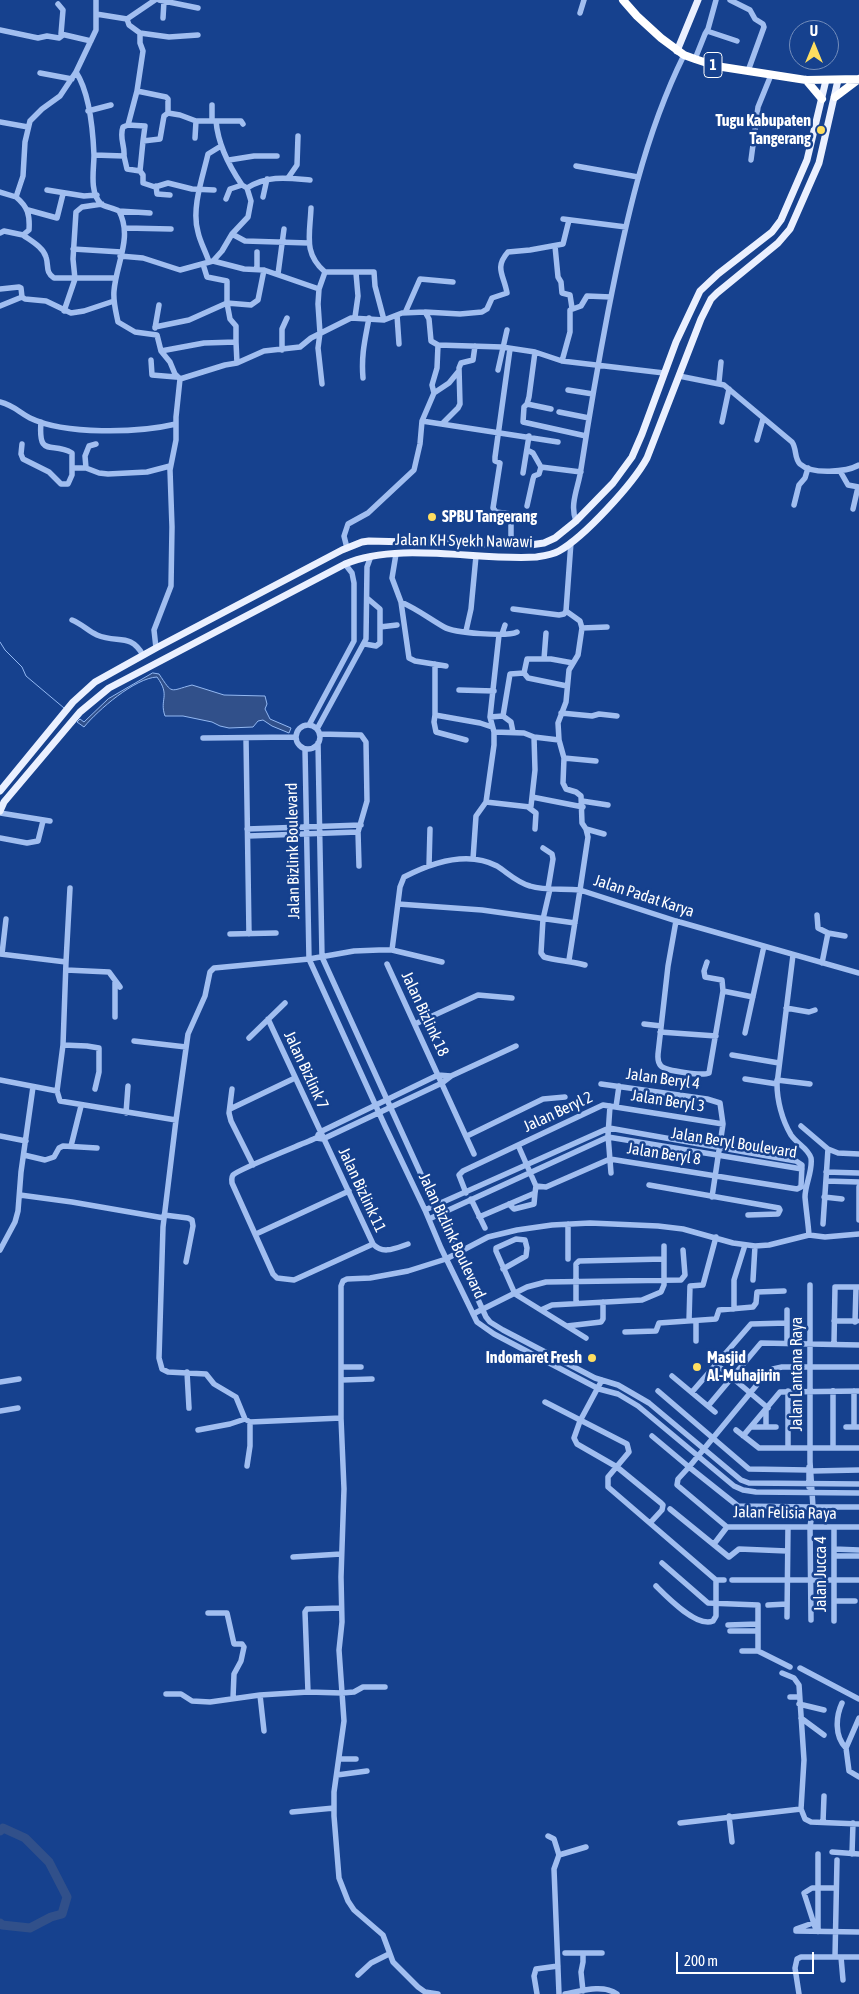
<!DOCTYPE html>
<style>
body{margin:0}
#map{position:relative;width:859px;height:1994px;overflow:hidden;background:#16418e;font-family:"Asap Condensed",sans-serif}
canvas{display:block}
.north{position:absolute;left:789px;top:20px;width:50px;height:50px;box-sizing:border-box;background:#16418e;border:1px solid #738dbb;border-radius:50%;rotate:0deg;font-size:14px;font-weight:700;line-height:20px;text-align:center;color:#fff}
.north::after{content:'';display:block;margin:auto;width:18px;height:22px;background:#ffde60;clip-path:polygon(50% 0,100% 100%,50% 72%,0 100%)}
.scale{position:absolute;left:676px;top:1952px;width:138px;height:22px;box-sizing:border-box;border:2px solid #fff;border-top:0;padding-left:6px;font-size:15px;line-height:18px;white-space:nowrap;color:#fff;-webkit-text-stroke:4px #16418e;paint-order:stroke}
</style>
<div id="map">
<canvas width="859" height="1994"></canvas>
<div class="north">U</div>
<div class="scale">200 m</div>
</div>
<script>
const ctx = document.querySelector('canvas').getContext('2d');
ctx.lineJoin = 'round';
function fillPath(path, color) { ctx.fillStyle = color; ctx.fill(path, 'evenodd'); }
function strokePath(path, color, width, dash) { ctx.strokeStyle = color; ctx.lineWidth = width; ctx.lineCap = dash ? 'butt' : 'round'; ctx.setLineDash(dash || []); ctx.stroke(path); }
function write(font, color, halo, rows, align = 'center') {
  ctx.font = font + ' "Asap Condensed",sans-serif'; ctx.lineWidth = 5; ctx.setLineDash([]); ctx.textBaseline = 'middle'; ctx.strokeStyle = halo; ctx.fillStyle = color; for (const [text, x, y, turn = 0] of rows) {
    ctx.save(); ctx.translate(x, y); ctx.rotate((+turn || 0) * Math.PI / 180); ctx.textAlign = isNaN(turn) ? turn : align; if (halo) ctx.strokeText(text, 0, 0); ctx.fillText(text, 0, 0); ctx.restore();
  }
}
const water = new Path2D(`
 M153,673L159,674C173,695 169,691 192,685L224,695L265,696L267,704L265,709L270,719L291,728L289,733L272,726L263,720L258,721L253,727L229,728L220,726L212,722L183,716H165C159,699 171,696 157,677C135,678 98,710 84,727L77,722L80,719L84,722L108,699Z`);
const stream = new Path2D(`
 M0,642L5,650L22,667L26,676L64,708`);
const river = new Path2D(`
 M0,1831L3,1828L25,1838L49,1862L67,1897L62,1914L51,1917L30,1928L2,1925L0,1923`);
const minor = new Path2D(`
 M159,0L198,8
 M730,0L750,10L755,19L763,24L764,27L748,71
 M58,4L63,10L61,34L91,41
 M580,13L584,0
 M96,14L127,19L155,0
 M163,18L164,1
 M0,30L38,38L47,36L59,38L63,35
 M707,31L737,41
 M140,33L169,37L198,35
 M695,59L705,34L708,29L716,0
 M76,72C89,92 93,131 94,155C94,169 89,192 101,204C105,207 114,208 119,211C133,237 116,264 114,291C113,302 116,312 118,322L135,332L157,335L161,351L170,362L175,374L180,379L225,365L237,363L264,351L300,347L311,338L351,318L384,320L402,313L425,312L429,319L431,341L438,345L502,347L535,352L562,361L664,373
 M40,73L72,79
 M137,91L128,125L145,126L143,141
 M88,111L111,105
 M212,121V105
 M216,121H241L243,124
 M0,122L28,127
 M195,138L196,121
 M94,155L124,156L127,169L140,171L143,175V183L155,187L168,183L192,189L214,190
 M124,156C125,145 119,138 123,127L128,125
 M229,160L254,156H277
 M751,160L758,107L771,75
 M576,166L638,177
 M140,171L143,141L160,139L164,116L168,113
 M288,178L297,165L298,136
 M156,186L157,194L170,195
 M247,188C268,175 287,178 310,180
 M47,190L84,196L97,195
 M0,192L16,197
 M263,197L267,179
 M226,199L230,189L242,185
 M311,208C310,235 303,253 325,272
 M28,210L57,218L63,194
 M119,211L150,213
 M563,219L626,227
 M125,228L171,229
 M0,233L4,231L23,235L29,230C30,215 28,207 16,197L23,176L25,142L30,121L42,109L60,96L76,72L96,30V0
 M232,234L245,241L309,243
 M23,235C31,241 43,247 46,257C49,266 45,272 54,278H116
 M555,246L558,277L561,282L562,293L570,295L572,308
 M73,249L121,252
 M257,252V269
 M120,256L143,258L180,270L213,261L222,251L232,234L248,217L251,201L247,188L242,185C229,166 218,144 216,121H196L180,115L168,113V99L166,97L137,91L143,51L140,43V33L129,25L127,19
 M213,261L244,269L264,270L319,289
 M209,262C206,252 200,242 198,232C191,209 203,176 208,154L221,146
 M203,264L207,277L227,281V303L251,305L258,300L264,270
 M278,274L284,229
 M0,289L19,287L21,288L22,297L25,299L46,301L71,313L84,311L114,301
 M0,306L22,297
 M64,311L75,279L73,259L76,212L82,207L102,204
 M425,312L460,314L482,312L487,309L492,298L507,293C504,275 494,268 508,252L530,250L563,244L569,220
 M405,313L420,279L453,282
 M397,315L399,344
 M355,317L358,296L356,273
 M155,327L189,320L227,303L230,319L236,326V342
 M155,328L159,305
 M510,349L495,457V461L500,463L493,508L496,512L511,514V544
 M282,350V329L287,318
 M161,351L204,343L236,342L237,363
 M535,352L529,397L527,404L524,407L523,422L586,436
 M151,360L152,375L176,377
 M562,361L570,332V310L581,306L587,296L611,297
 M498,370L507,330
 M679,376L724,385L792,442C797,449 794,458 800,464C812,475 847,472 859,465
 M363,378C361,355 365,340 369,318
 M719,382L721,362
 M322,384L318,348L320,333L318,304L319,289L325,272H374L375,286L384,320
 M568,390L593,394
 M434,393L449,383L458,372
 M0,402C15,406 18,412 30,418C65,435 138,433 176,424
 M527,404L551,409
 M559,412L589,418
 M422,421L558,442
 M722,422L729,389
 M442,424L458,408L460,404L459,368L461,363L473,360L475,346
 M757,440L763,419
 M22,444L21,454L23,459L49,472L61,484H68L72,475V453C52,441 38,459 41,422
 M527,450L533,453L541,467
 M73,468H86L99,473L108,474L147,472L170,466
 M86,468L85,456L89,446L96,444
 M840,471L848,485L859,487
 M523,473L529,436
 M794,505L799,485L805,478L808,468
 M527,506L533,479L534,476L539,474L541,467L581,472
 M853,509L858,487
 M576,521C569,504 579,486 581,469C589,417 598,364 608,312C625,225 644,136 684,55
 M571,542L566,611L580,621L582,628L578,655L569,670L566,702L558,723L559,740L564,758L563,783L566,789L576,792L581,796L582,823L586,829L588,837L580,890L676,921L859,973
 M347,548L344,536L348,524L368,513L414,470L420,444L422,421L434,393L432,385L437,368L438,345
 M396,554L392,578L401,602L409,658L415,661L446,666
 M401,602C417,609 430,619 444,627C454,633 507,637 517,632
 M513,609L559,615L564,614L566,611
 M72,620C82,624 88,631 97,635C117,644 130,632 143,655
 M380,627L397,625
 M582,628L607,627
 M466,631L471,609L476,556
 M502,634L505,625
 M365,644L376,646L380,643V609L367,598
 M156,648L154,630L171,586L172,527L170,470L176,440V417L180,379
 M544,659L546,633
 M435,664V715L434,722L436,732L466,740
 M524,673L528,678L567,686
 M459,690L494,691
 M561,713L592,716L599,714L617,716
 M435,715L480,723L492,727
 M503,716L511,722L513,732
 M490,717L503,716L510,674L524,673L527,659H551L573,663
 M296 737a12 12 0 1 1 24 0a12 12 0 1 1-24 0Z
 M309,725L354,641V583L352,573L345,564
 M317,729L366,639L367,567L371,556
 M494,732L524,733L534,737L535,770L532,797L583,807
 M320,734L361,735L366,742L367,801L358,832L359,866
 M534,737L559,740
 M203,738L295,737
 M246,738L249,934
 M318,743L322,957L486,1317L490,1322L503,1330L595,1378L618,1385L649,1403L741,1480L749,1483L859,1484
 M305,749L309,959L385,1126L425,1210L441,1248L477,1322L494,1334L599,1389L618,1394L638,1406L734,1486L743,1490L756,1492L859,1493
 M564,758L596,761
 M582,801L608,805
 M486,802L530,807L531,806L532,797
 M528,807L536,813L535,829
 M0,813L50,821
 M247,829L361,825
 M586,829L604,834
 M248,836L358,832
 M0,838L27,843L38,841L43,821
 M543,848L552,854L553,859L548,889
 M473,859L476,816L486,802L494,745V732L490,717L499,635
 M429,866L430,829
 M550,889L543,919L541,953L544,957C557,961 571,961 585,965
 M398,904L482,910L575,923
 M817,915L818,928L828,933L822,963
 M676,921L668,966L658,1054C658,1058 657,1062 661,1066C666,1071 702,1076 709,1073L723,991L753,997
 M828,933L845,936
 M230,934L276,933
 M392,950L400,887L404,877C431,863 467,850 497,866C508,873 516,882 530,886C546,891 563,888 580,890L569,960
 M0,954L66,962L63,1045L57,1091L60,1101L176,1120L163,1227L159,1358L162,1369L168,1372L206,1374L214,1384L236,1397L245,1419L250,1422L341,1418L344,1489L341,1577L342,1622L339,1650L344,1721L334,1792V1816L339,1878L348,1901L354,1910L383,1935L393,1962L418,1987L425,1992L438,1994
 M2,954L6,919
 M793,955L777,1084C777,1100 782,1120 791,1135C797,1144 808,1148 811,1158C813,1171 805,1184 805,1197C806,1209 808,1222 809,1235
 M66,962L70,888
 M707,962L704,971L705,977L722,980L723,991
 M387,964L474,1154
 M66,970L109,972L120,987
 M786,1008L809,1012L815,1010
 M115,1017V982
 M268,1019L373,1244C383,1255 396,1248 408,1244
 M415,1024L478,995L512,998
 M644,1024L661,1026
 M660,1032L716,1036
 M745,1033L764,946
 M249,1038L285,1003
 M134,1041L186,1047
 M63,1045L87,1046L99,1048V1072L95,1089
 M732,1055L779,1063
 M745,1079L777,1084
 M0,1080L57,1091
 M777,1080L810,1084
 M601,1084L707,1099L720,1103L723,1124L712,1197
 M232,1089L229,1113L231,1121L253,1165
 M610,1106L608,1135L611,1173
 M616,1107L619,1086
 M230,1109L295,1078
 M126,1113L128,1086
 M176,1120L188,1034L205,996L210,972L214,968L309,959L354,951L379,950H392L442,962
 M801,1126L828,1149L838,1153L859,1154
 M318,1135L320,1132L438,1075L451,1076
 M0,1136L26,1141
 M467,1136L543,1099L565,1097
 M518,1145L536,1186
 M71,1146L81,1106
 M24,1155L45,1160L54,1157L59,1148L63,1146L97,1148
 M826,1172L859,1173
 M826,1181L859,1182
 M649,1185L779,1208L780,1210L778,1214L748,1215
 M859,1187V1220
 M466,1193L459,1175L463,1171L603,1105L723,1124
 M20,1195L72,1202L164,1218
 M824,1197L842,1199
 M471,1199L485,1228
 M509,1204L514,1209L534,1204L535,1193
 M425,1210L609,1128L796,1161L802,1165L801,1187L797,1189L610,1159L546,1187L536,1186
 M164,1215L188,1218L192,1220L193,1226L186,1262
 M479,1217L535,1193L536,1186
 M429,1219L608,1137L802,1169
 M568,1224V1259
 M823,1224L828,1149
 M256,1234L349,1191
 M373,1244L294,1280L277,1278L273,1274L232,1183C232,1179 231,1178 233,1175C238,1169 303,1144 316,1138L323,1139L442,1083L451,1076L516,1046
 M0,1250L15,1222L18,1211L21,1172L33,1087
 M503,1269L526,1256L527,1248L525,1240L516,1239L496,1248V1251L515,1294
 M753,1280L755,1246
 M810,1285V1462L813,1507L810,1527L811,1620
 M515,1294L586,1338
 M576,1303V1264L579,1261L664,1259
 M734,1309V1280L745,1245
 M541,1310L552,1305L642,1300L661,1292L664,1285V1246
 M787,1310V1343
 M473,1314L527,1287L546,1282L681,1280L685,1275L683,1250
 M689,1321L690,1286L703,1285L716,1237
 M696,1321V1341
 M834,1321H857
 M855,1322L856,1287
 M567,1326L601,1322L603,1319V1302
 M625,1332L656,1331L659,1323L716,1319L719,1310L753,1307L756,1303L757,1292L784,1291
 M834,1343L835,1287H859
 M716,1364L768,1408
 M341,1367H361
 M187,1372L189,1408
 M672,1376L715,1412
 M342,1380L372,1379
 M602,1380L580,1421L574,1438L577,1444L617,1467L661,1503L663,1505L662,1510L650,1523
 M0,1382L19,1379
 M658,1391L749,1469L808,1470
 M788,1391V1448
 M692,1392L751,1324L787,1323
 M545,1402L627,1444L629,1452L608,1477V1487L716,1580H724
 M708,1406L761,1343L859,1345
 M766,1410V1427
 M0,1411L18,1408
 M341,1418V1286L343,1281L347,1279L370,1278L408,1271L446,1259L488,1237L517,1230L552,1225L590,1223L658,1226L683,1229L733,1243L755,1246L769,1245L809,1235L825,1237L859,1234
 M751,1427H776
 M846,1427H859
 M854,1427V1391
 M198,1430L230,1424L245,1419
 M736,1430L759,1448H859
 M652,1436L689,1467L678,1479L677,1485L727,1527H859
 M743,1436L780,1392L859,1391
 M833,1448V1391
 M247,1466L250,1446V1422
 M812,1471L859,1470
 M809,1487V1467
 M809,1507L738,1506L689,1467L765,1375L773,1369L782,1367H859
 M813,1507H859
 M670,1509L729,1557L739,1549L787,1551
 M714,1544L727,1527
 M834,1549L859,1550
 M834,1556H859
 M293,1557L341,1554
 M662,1563L708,1603L758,1605V1651
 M732,1580H859
 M656,1586C667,1597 697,1628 713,1621L716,1616V1580
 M834,1601H855
 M768,1605L787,1604
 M208,1613H227L234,1644H242L244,1647L241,1661L234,1674L233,1698
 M787,1617L788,1527
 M834,1621V1527
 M728,1625L758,1624
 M730,1631H758
 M742,1651H758L790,1667
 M800,1668L859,1699
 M782,1673L794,1678L799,1685L804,1760L801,1809L805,1819L811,1822L859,1824
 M308,1692L305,1612L307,1609L341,1608
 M166,1694H181L192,1701L210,1702L260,1695L308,1692L342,1693L354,1692L363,1687H385
 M260,1695L264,1731
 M790,1697H799
 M842,1703C836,1716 834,1736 846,1748
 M799,1704L824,1710
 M801,1718L824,1735
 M859,1718L846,1748L849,1771L859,1777
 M339,1759H356
 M337,1775L367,1771
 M292,1812L334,1808
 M729,1816L732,1842
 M823,1822L824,1796
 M680,1823L801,1809
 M548,1836L554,1839L559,1855
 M832,1852L859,1854
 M818,1854V1932
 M852,1854L853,1823
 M813,1923L796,1929V1931L859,1932
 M815,1927L804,1893L812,1888H836
 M565,1953H602
 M835,1957L837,1860
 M841,1957L843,1980
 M358,1975L371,1963L389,1954
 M583,1991L581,1972L583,1962V1954
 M537,1994L534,1976L536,1969L558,1966
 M559,1994L554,1869L559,1855L586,1847
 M565,1994C581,1991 603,1984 617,1994
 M799,1994L795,1968L797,1959L801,1957H859`);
const major = new Path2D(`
 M677,51L698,0
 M0,791L73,702L95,682L156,648L342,550L362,542L369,541L530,545L544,543L555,538L576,521L613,483L632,457L642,434L676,342L700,291L718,274L772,232L781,220L807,160L826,80
 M0,811L4,802L80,712L109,688L345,564C398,541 479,561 536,557C543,556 552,555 559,551C584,537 633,484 647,458L701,319L711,299L717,293L778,243L790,229L819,163L838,80`);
const highway = new Path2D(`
 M623,0L637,16L661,38L684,55L695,59L716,66L806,80L859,79
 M806,80L822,99
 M835,97L859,79`);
const markers = [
 [821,130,5,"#ffde60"],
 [432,517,5,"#ffde60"],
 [592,1358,5,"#ffde60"],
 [697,1367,5,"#ffde60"]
];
const shields = [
 [713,65,18]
];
const shieldNames = [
 ["1",713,65]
];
const poiNames = [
 ["Tugu Kabupaten",811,121],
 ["Tangerang",811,139],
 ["SPBU Tangerang",442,517,"left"],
 ["Indomaret Fresh",582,1358],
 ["Masjid",707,1358,"left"],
 ["Al-Muhajirin",707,1376,"left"]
];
const streetNames = [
 ["Jalan KH Syekh Nawawi",464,541,1],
 ["Jalan Bizlink Boulevard",293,851,-91],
 ["Jalan Padat Karya",644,896,18],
 ["Jalan Bizlink 18",425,1014,65],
 ["Jalan Bizlink 7",306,1070,65],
 ["Jalan Beryl 4",663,1079,8],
 ["Jalan Beryl 3",668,1101,9],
 ["Jalan Beryl 2",558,1112,-25],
 ["Jalan Beryl Boulevard",734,1143,9],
 ["Jalan Beryl 8",664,1154,9],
 ["Jalan Bizlink 11",362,1190,65],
 ["Jalan Bizlink Boulevard",452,1236,65],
 ["Jalan Lantana Raya",797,1374,-90],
 ["Jalan Felisia Raya",785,1513,1],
 ["Jalan Jucca 4",821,1574,-90]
];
fillPath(water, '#31508a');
strokePath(water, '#93b8f2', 1);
strokePath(stream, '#93b8f2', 1);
strokePath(river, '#31508a', 9);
strokePath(minor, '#a1bef0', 5.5);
strokePath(major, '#eaf0ff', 7);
strokePath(highway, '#fff', 8);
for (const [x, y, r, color] of markers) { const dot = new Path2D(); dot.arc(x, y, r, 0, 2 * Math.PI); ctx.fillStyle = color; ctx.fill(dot); strokePath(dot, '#16418e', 2); }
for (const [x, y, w] of shields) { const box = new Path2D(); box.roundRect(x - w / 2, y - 12.5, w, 25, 4); ctx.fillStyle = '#16418e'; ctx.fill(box); strokePath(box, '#fff', 1); }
write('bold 15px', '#fff', null, shieldNames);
write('bold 16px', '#fff', '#16418e', poiNames, 'right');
write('16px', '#fff', '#16418e', streetNames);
</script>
